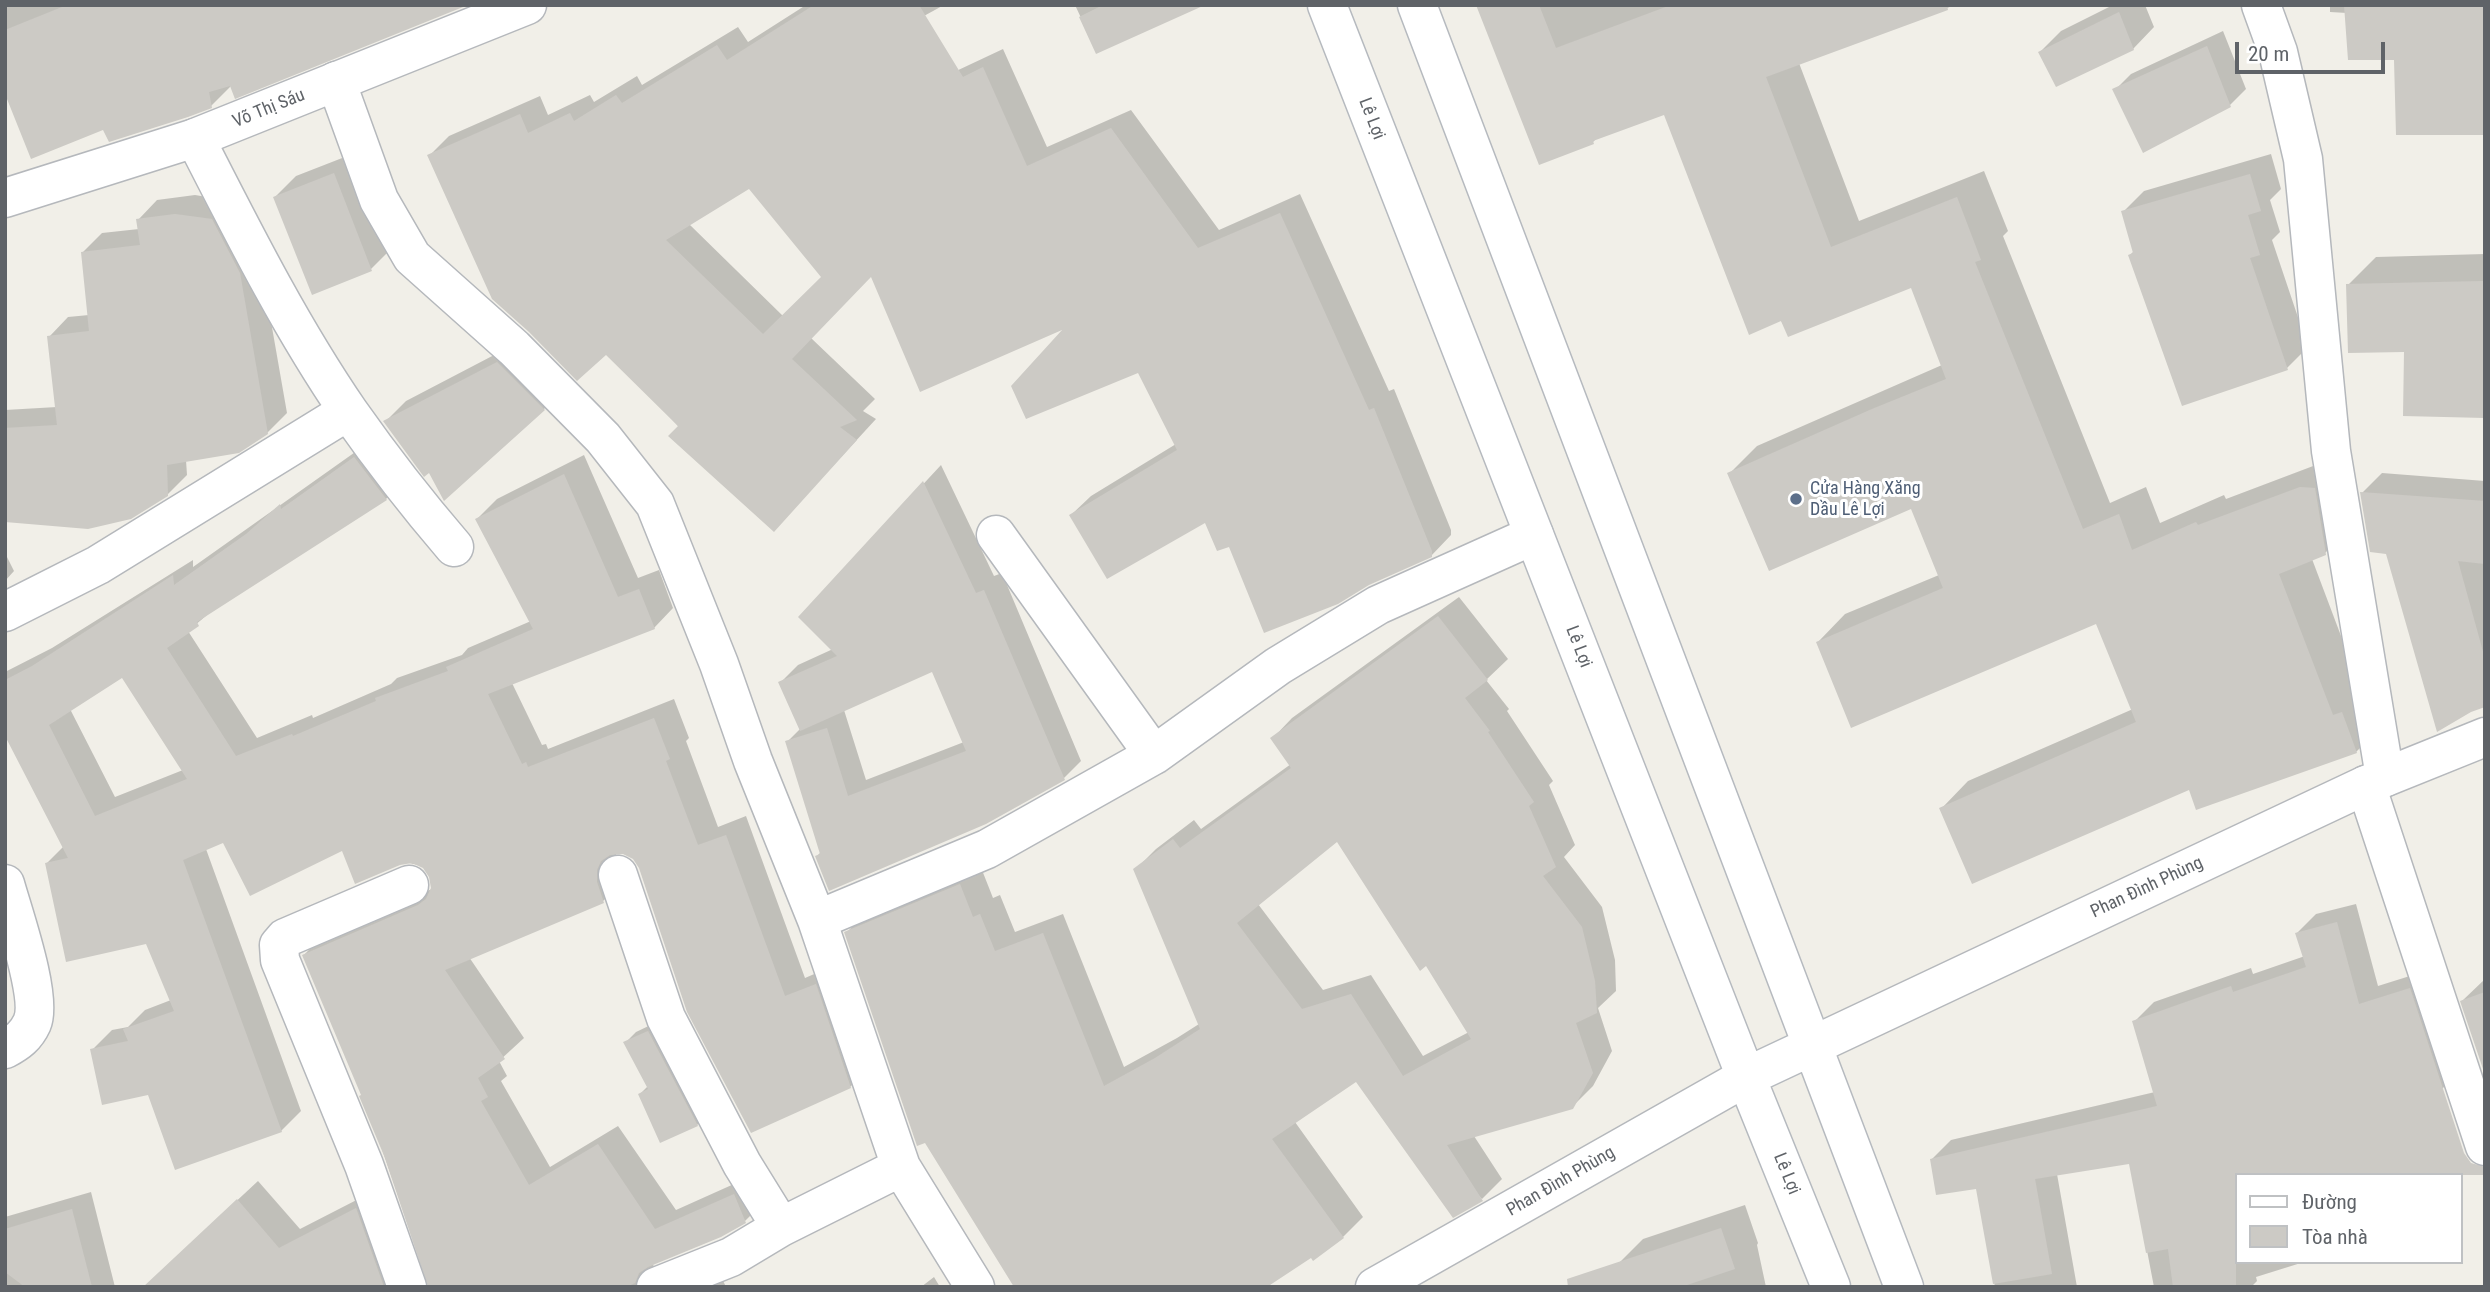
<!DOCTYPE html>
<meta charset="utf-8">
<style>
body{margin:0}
#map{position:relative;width:2490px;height:1292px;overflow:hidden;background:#f1efe8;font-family:"Roboto Condensed",sans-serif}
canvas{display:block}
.frame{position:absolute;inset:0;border:7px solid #5f6368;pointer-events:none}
.legend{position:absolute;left:2235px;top:1173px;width:228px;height:91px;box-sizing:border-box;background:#fff;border:2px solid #bfc1c3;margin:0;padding:9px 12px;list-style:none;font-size:21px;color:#5f6368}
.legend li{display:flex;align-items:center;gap:14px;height:35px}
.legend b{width:35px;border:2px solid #bfc1c3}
.scale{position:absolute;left:2235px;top:42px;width:150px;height:32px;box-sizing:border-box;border:4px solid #5f6368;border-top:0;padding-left:9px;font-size:21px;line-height:24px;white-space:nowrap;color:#5f6368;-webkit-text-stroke:5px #fff;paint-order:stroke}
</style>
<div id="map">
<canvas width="2490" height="1292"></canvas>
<div class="frame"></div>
<ul class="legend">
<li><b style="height:9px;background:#fff"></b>Đường</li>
<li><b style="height:19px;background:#cccac5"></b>Tòa nhà</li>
</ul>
<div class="scale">20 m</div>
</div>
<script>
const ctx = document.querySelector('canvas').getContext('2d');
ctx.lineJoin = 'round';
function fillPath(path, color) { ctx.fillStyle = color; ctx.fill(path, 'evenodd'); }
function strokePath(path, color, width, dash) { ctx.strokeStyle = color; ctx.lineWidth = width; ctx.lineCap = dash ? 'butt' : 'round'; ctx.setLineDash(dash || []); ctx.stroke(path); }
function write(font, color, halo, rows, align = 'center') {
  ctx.font = font + ' "Roboto Condensed",sans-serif'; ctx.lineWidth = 6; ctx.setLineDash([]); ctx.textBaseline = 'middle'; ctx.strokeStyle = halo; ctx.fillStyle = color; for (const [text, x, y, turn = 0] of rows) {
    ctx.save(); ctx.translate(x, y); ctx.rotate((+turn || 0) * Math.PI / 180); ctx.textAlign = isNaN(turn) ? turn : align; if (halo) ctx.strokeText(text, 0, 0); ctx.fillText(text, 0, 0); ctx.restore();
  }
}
const shadow = new Path2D(`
 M5,5H463L231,86L211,106L104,128L5,89Z
 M806,5H944L796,86L820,135L1003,49L1047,147L1131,110L1219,230L1300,194L1389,391L1394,389L1451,530V535L1431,556L1230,544L1206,520L1071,515L1091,496L1176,444L1139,370L1069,325L872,274L811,338L875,399L863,411L876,419L774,530L429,156L449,136L540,96L548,115L590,95L594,102L637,76L642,85L738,27L748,42ZM749,186L823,277L783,316L689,224Z
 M1075,5H1201L1097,52Z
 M1479,5H1955L1799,63L1859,221L1984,171L2008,231L2003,236L2110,503L2146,487L2160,523L2224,495L2226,499L2329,460L2353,525L2325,553L2312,559L2361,689L2384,724L2356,752L2190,787L1941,809L1968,781L2133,709L2097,621L1818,642L1845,614L1939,575L1912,506L1729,474L1757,446L1942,365L1912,285L1789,335L1665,112L1598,137L1593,142Z
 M2113,5H2145L2154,27L2133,49L2040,52L2061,31Z
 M2330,5H2485L2396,59L2347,13L2330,12Z
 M2223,31L2246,89L2230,105L2115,90L2131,74Z
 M355,153L392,248L371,269L313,293L275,197L296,176Z
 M2271,154L2281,189L2270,200L2280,232L2272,240L2308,347L2287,368L2183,403L2130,255L2134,251L2123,212L2144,191Z
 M195,195L231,201L259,253L287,413L267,433L186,460L187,475L167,495L5,520V410L57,407L49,337L68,317L89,315L83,252L102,233L139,229L138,220L157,200Z
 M2485,254V416L2406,350L2348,285L2376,257Z
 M519,342L565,388L544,409L430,471L385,422L406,401Z
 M375,438L406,479L386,499L213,610L188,631L257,738L312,715L313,718L391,684L397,678L462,655L468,648L531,621L477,519L497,499L584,455L638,578L659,570L673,608L654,628L512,683L542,745L546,744L548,749L674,699L689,738L686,741L718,827L746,816L805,978L835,965L870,1067L850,1087L640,867L633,857L622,852H616V861L623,881L603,901L469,957L524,1038L499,1061L507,1076L501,1081L550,1167L618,1126L676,1210L754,1175L765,1201L745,1221L653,1263L655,1274L667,1287H430L363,1095L304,955L323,935L432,889L430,875L423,866L343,849L224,840L206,849L301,1111L281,1131L149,1093L92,1050L112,1030L128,1027L145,1010L171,1000L147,942L47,863L64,846L5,732V672L52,648L193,560V567ZM123,676L183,770L115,797L70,709Z
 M941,465L994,576L1002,573L1081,761L1063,779L817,856L821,852L787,742L801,728L780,683L798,665L833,649L800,617ZM933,669L964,742L866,780L844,710Z
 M2382,473L2485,481V701L2387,552L2362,493Z
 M5,553L14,571L5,581Z
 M1459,597L1508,659L1486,680L1509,709L1507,711L1553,781L1549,785L1575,845L1564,857L1602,907L1615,960L1616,991L1598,1008L1612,1051L1593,1086L1572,1107L1474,1136L1502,1179L1482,1199L1356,1080L1295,1122L1363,1217L1343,1237L1312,1256L846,933L867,912L980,865L993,898L1000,895L1015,932L1063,914L1124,1067L1177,1038L1199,1024L1135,870L1156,849L1194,820L1201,829L1291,764L1272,739L1292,718ZM1337,839L1427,963L1469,1032L1423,1056L1371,975L1323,990L1258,904Z
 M2356,904L2378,986L2429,970L2462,1069L2443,1088L2236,1175V1262H2304L2256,1277L2257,1281L2251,1287H2154L2130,1162L2057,1174L2077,1287H1995L1977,1187L1932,1159L1951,1140L2155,1092L2134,1022L2154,1002L2251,968L2253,974L2305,956L2297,933L2316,914Z
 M2485,979V1070L2462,1001Z
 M659,1021L707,1115L697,1125L640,1094L648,1086L625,1043L636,1032Z
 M258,1181L300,1229L376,1190L418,1287H144Z
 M91,1192L115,1287H5V1217Z
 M1745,1205L1758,1243L1757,1245L1766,1287H1627L1619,1263L1643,1239Z
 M720,1274L726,1287H689Z
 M934,1277L940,1287H921Z`);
const building = new Path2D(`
 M67,5H468L235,99L230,86L209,92L212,108L188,117L109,142L103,130L31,159L5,94V30Z
 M814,5H919L963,77L983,67L1027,166L1111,128L1198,248L1280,213L1369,410L1374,408L1432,551V557L1369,585L1338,604L1264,633L1229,547L1217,551L1205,523L1107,579L1069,515L1177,450L1138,373L1026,419L1011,386L1062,330L920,392L871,277L792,359L857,420L840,427L857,440L774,532L668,436L678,426L606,355L577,381L529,332L492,299L427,155L520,114L528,133L570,113L574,121L616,95L622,103L717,45L727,60ZM749,189L821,277L763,334L666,240Z
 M1103,5H1205L1096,54L1079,17Z
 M1476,5H1539L1556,48L1671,5H1947L1948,10L1766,77L1831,247L1957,197L1981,260L1975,262L2083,529L2119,514L2132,550L2196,522L2198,525L2300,487L2315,488L2326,555L2279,574L2333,715L2342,712L2357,753L2196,810L2189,790L1972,884L1939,808L2136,722L2096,624L1851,728L1816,642L1943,588L1911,509L1769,571L1727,473L1872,409L1946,379L1911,288L1788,337L1781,321L1749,335L1664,115L1593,141L1594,144L1539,165Z
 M2344,5H2485V135H2396L2394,60H2348Z
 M2119,12L2134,50L2056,87L2038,52Z
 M2207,46L2231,107L2143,153L2112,89Z
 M334,173L372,271L312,295L273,197Z
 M2250,174L2261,211L2248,215L2260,255L2250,258L2288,370L2182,406L2128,255L2133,253L2121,211Z
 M175,214L212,219L240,273L268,434L239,453L167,465L168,496L131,519L88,529L5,522V428L57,425L47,336L89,331L81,252L140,245L136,219Z
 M2485,281V418L2403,416L2404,352L2348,353L2346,284Z
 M497,362L545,410L444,501L429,473L424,477L383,421Z
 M354,457L387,500L197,622L199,626L167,648L236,756L292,734L293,736L376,701L375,698L448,671L446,667L533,629L475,519L564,474L618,597L639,589L655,629L488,694L522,764L526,762L528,767L654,718L670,759L666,761L698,845L726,835L785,996L816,984L851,1088L751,1133L687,1012L639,868L633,859L623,854L610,855L601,861L597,870V882L604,903L445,970L505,1059L478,1078L488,1097L481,1101L529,1185L598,1144L655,1229L734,1194L746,1223L721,1237L648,1267L639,1273L635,1283L626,1287H428L385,1158L359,1096L361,1095L302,955L418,905L426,899L431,888L429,877L423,868L412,863L400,865L355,884L342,851L250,896L223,843L183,860L282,1132L175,1170L148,1095L102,1105L90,1049L128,1041L123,1029L174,1011L146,944L66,962L45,863L68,858L5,736V680L32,666L173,575L174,585L246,534L280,504L281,509ZM122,678L187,779L95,816L49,725Z
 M923,481L976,593L984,590L1065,780L986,824L829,891L815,856L820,854L785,741L827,728L848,796L966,751L932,672L800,731L778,682L837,656L798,617Z
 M2360,492L2485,501V564L2458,561L2485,659V707L2471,712L2437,732L2386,554L2370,552Z
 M1438,616L1488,680L1465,698L1490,731L1488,732L1534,802L1529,806L1556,867L1543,876L1582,927L1595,981L1597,1013L1576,1023L1593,1073L1573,1109L1447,1145L1483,1201L1453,1218L1356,1082L1272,1139L1344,1238L1313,1261L1311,1258L1267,1287H1014L925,1143L917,1146L844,932L960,884L973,917L980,914L995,951L1043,933L1104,1086L1155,1058L1200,1029L1133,869L1173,839L1180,848L1291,768L1270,738ZM1337,842L1420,971L1426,966L1471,1039L1403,1076L1351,994L1302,1009L1237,923Z
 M2337,922L2359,1004L2410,988L2464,1153L2471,1163L2485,1167V1175H2236V1287H2173L2168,1249L2146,1253L2129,1164L2035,1179L2052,1274L1993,1284L1976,1189L1936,1195L1930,1159L2157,1106L2132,1021L2231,986L2233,992L2306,967L2295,933Z
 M2485,992V1075L2460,1001Z
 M648,1031L698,1126L660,1143L638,1094L648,1089L623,1042Z
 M237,1199L279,1248L356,1208L384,1287H143Z
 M72,1209L92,1287H25L5,1272V1229Z
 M1721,1228L1735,1269L1681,1287H1568L1567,1279Z`);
const minor = new Path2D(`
 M2261,5L2278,52L2303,159L2331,451L2385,777
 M336,81L379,200L412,257L514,348L603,438L655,504L719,664L753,761L817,920L901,1167L975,1287
 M195,138C243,232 290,326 349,412C382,459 417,504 454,547
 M996,535L1154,755
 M5,612L98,565L348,411
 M2366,785L2485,1146
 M618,875L666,1018L742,1164L781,1227
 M5,884C13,913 43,998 32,1023C26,1036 18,1042 5,1049
 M817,920L987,849L1154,755L1278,666L1378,605L1534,535
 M407,1287L364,1165L280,960L279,945L285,938L409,885
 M656,1287L731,1257L781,1227L901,1167`);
const tertiary = new Path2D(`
 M5,198L195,138L527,5
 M1812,1046L2366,785L2485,737
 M1375,1287L1746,1077`);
const secondary = new Path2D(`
 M1327,5L1746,1077L1831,1287
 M1417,5L1904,1287
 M1746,1077L1812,1046`);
const markers = [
 [1796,499,7,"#5c6f8a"]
];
const streetNames = [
 ["Võ Thị Sáu",269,109,-22],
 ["Lê Lợi",1371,119,69],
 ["Lê Lợi",1578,647,69],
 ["Phan Đình Phùng",2147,888,-25],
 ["Lê Lợi",1786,1174,68],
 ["Phan Đình Phùng",1561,1182,-30]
];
const serviceNames = [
 ["Cửa Hàng Xăng",1810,489],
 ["Dầu Lê Lợi",1810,510]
];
fillPath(shadow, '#0003');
fillPath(building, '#cccac5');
strokePath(minor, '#b5b8bc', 41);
strokePath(tertiary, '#b5b8bc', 41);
strokePath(secondary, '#b6babf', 41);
strokePath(minor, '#fff', 38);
strokePath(tertiary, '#fff', 38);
strokePath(secondary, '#fff', 38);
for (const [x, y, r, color] of markers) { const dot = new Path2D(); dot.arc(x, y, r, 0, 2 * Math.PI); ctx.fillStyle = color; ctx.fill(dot); strokePath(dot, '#fff', 2.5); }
write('18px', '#5f6368', '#fff', streetNames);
write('18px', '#4e5e75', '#fff', serviceNames, 'left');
</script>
